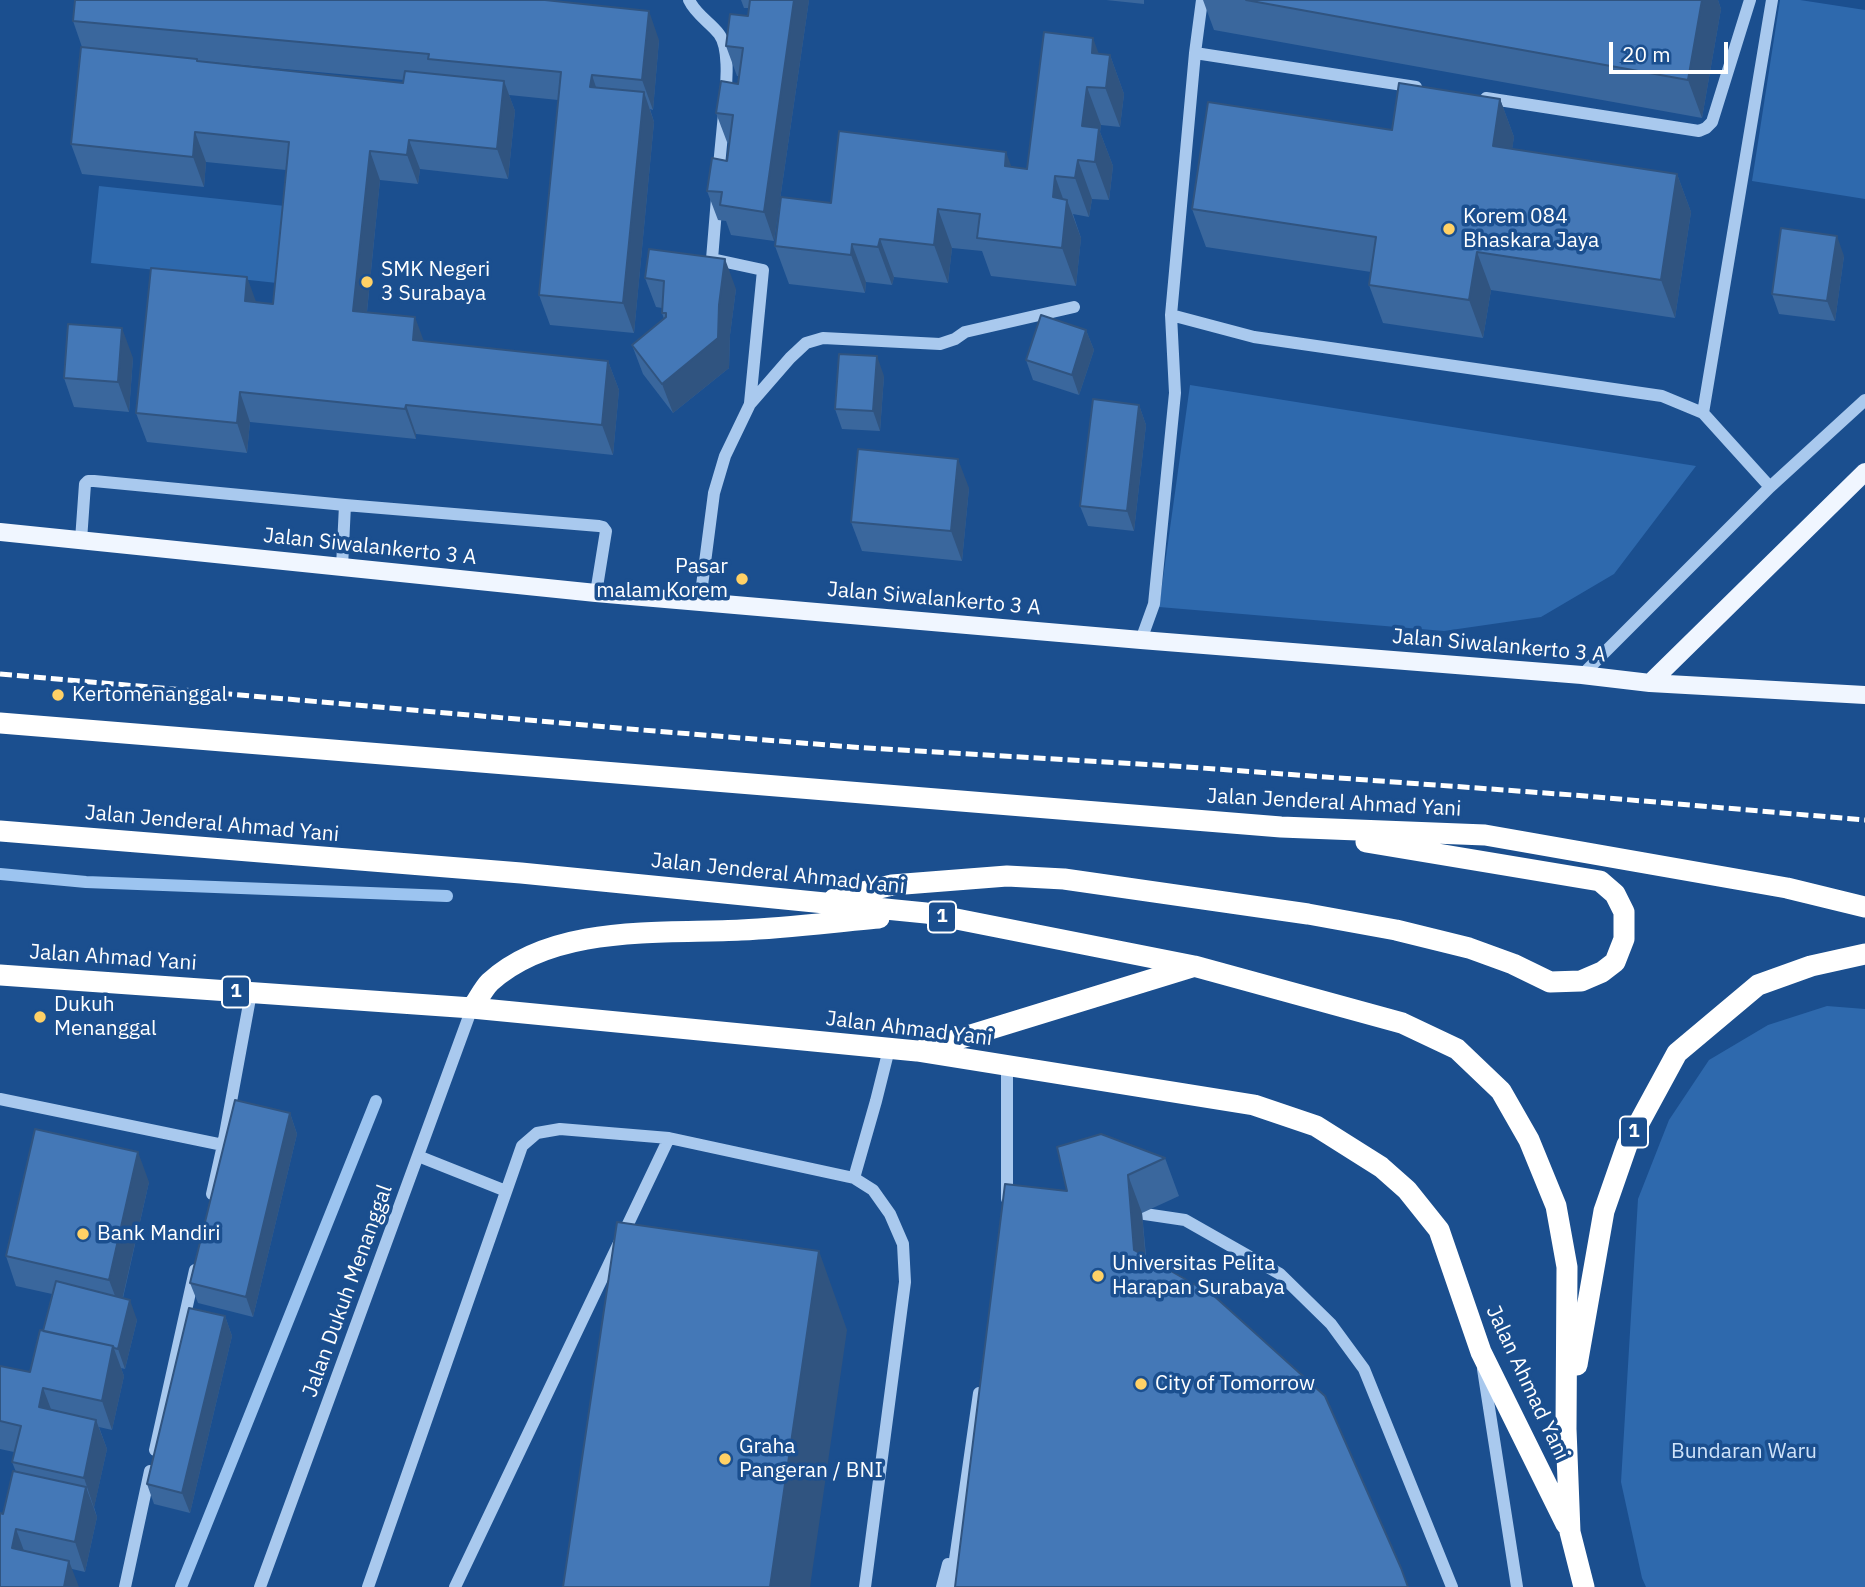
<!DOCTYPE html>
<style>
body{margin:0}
#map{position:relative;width:1865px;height:1587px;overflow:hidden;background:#1b4f8f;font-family:"IBM Plex Sans",sans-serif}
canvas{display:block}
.scale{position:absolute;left:1609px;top:42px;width:119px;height:32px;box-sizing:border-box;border:4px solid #fff;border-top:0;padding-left:9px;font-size:21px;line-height:24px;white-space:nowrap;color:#fff;-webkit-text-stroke:5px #1b4f8f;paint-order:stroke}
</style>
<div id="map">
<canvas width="1865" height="1587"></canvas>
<div class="scale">20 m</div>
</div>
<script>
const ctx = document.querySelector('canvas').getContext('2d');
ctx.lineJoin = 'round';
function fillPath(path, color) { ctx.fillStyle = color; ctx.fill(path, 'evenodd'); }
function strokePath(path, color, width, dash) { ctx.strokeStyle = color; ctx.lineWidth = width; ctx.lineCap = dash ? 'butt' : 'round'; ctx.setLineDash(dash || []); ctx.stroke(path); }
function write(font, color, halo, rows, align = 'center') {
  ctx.font = font + ' "IBM Plex Sans",sans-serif'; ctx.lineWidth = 7; ctx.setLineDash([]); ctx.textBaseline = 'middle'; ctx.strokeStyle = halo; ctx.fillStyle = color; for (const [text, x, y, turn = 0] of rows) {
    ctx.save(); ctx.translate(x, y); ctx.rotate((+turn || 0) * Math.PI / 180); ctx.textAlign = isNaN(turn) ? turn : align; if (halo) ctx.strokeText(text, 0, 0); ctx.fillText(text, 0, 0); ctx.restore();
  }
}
const green = new Path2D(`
 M1780,0H1800L1865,10V199L1752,181Z
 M99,186L285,206L277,283L91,263Z
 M1190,385L1696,466L1614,574L1541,617L1444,631L1159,607Z
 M1827,1006L1865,1009V1587H1646L1642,1578L1621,1482L1638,1199L1669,1120L1709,1060L1768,1025Z`);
const stream = new Path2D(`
 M0,874L86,882L447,896
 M181,1587L376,1101`);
const minor = new Path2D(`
 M689,0C696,15 710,22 719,34C729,47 727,80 725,96
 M1195,53L1416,87
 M1486,98L1699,131L1706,128L1712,122L1750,0
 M718,176L724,114
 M717,198L712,259L763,270L750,403
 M1171,315L1195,53L1202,0
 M1703,413L1772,0
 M81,540L85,484L88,481H94L345,505L599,526L603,527L606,531L596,593
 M342,567L345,505
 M700,601L714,493L725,456L750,404L790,358L806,343L823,338L940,344L955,339L965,332L1074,307
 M1141,640L1154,604L1175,393L1171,315L1254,337L1662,396L1703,413L1770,487
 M1582,675L1770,487L1865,400
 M1007,1066V1199
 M0,1099L223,1145
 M418,1156L506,1191
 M854,1178L876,1101L889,1049
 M212,1194L223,1145L251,993
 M1138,1213L1185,1220L1280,1274L1331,1324L1364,1369L1452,1587
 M1483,1369L1517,1587
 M155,1450L195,1270
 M125,1587L150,1471
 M260,1587L472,1008
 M368,1587L522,1146L537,1133L560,1129L669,1138L854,1178L873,1190L890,1214L903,1244L905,1282L865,1587
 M455,1587L669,1138
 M942,1587L948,1564
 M951,1587L979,1393`);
const major = new Path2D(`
 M0,532L596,593L1141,640L1582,675L1650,683L1865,695
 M1650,683L1865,472`);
const highway = new Path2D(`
 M0,723L1281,827L1485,835L1787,888L1865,907
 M0,831L521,873L926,913L1194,966L1402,1023L1457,1049L1501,1091L1529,1140L1556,1206L1567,1267L1566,1429L1570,1532L1584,1587
 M834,899L892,885L1007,876L1064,879L1308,914L1396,930L1469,948L1513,964L1550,982L1581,981L1602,972L1615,962L1624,939V912L1615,894L1600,881L1366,842
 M0,975L472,1008L917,1051L1254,1105L1316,1126L1381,1167L1407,1190L1439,1230L1481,1352L1566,1524
 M472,1008C478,1000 483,989 490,982C554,924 660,934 741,930C787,928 833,922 879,918
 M922,1050L1192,967
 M1577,1365L1604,1211L1627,1145L1677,1053L1758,985L1811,966L1865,954`);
const rail = new Path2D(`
 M0,674L642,730L852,747L1174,766L1573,795L1865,820`);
const wall = new Path2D(`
 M741,0H809L774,241L731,235L726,221L718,220L707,191L727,161L729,143L727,142L716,113L738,84L739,76H737L726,46L748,16L749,8H744Z
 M1106,0H1144V4Z
 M1203,0H1718L1721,9L1702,118L1214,30Z
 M73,21L659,40L653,110L650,109L654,122L634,333L550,325L539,295L558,100L509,95L515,111L508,179L420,169L418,184L380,180L367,312L424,341L608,361L619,390L613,455L416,434V439L250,422L247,453L147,442L136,413L256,302L273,304L286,170L206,162L204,187L82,174L71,144L82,47ZM198,61L404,80L403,83Z
 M1099,54L1110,55L1124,94L1120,127L1101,125L1100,132L1113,166L1109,200L1092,199L1089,217L1073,214L1081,238L1076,286L991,276L982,251L952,248L948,283L894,277L892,285L866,282L865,293L789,284L775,246L831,203L1012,167L1027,169Z
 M1500,99L1514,137L1512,149L1677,174L1691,212L1675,318L1491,290L1483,338L1383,323L1369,285L1371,272L1206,247L1192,209L1392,130Z
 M1844,256L1835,321L1779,314L1772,294Z
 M645,278L736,289L730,335L729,368L673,413L643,374L632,345L664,319L662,313V308L656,307Z
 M1086,330L1094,350L1079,395L1033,380L1026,360Z
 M133,358L129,412L74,407L64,378Z
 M884,376L880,431L842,429L835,409Z
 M1139,405L1146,425L1134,531L1088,526L1080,506Z
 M969,488L962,561L862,551L851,522Z
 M290,1113L297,1134L253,1317L198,1303L190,1283Z
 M1165,1158L1179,1196L1142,1213L1146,1256L1401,1568L1067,1191Z
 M149,1182L123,1298L137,1320L125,1369L121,1368L124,1376L112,1430L99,1427L107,1449L94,1507L97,1517L85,1572L72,1569L0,1587L3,1514L16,1472L12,1462L14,1452L0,1449V1366L30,1372L43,1331L52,1294L16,1286L6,1256Z
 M225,1316L232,1336L190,1513L154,1504L147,1484Z`);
const shadedWall = new Path2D(`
 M794,0H809L774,241L764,212Z
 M1702,0H1718L1721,9L1702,118L1688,80Z
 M649,11L659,40L653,110L642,80Z
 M1093,38L1107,76L1110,55L1124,94L1120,127L1092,53Z
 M592,75L602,105L590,87Z
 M504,81L515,111L508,179L497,149Z
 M1087,87L1101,125L1100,132L1113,166L1109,200L1082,126Z
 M644,92L654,122L634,333L623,303Z
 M1500,99L1514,137L1507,184L1493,146Z
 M195,132L206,162L204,187L193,157Z
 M409,140L420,169L418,184L407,155Z
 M370,151L380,180L364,341L353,311Z
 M1006,152L1020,190L1005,166Z
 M1078,160L1092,199L1089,217L1075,178Z
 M1677,174L1691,212L1675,318L1661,280Z
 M1055,176L1066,207L1067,200L1081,238L1076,286L1062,248L1053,197Z
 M938,209L952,248L948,283L934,245Z
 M1837,236L1844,256L1835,321L1827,301Z
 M880,239L894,277L892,285L878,247Z
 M852,244L866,282L865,293L851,255Z
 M1477,252L1491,290L1483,338L1469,300Z
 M725,259L736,289L730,335L729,368L673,413L662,384L719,305Z
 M247,277L258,307L245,301Z
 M415,317L426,347L413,340Z
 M122,328L133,358L129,412L118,382Z
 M1086,330L1094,350L1079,395L1072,375Z
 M877,356L884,376L880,431L873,411Z
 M608,361L619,390L613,455L602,425Z
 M240,392L250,422L247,453L237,423Z
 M406,405L416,434V439L405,409Z
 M1139,405L1146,425L1134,531L1127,511Z
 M958,459L969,488L962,561L951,531Z
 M290,1113L297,1134L253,1317L246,1297Z
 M138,1152L149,1182L120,1309L109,1280Z
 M1128,1175L1142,1213L1148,1288L1134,1250Z
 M819,1251L847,1330L810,1587H770Z
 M130,1300L137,1320L125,1369L118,1349Z
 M225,1316L232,1336L190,1513L182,1493Z
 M113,1346L124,1376L112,1430L102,1401Z
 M43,1388L54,1417L39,1407Z
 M96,1420L107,1449L94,1508L84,1478Z
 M86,1487L97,1517L85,1572L75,1542Z
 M16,1529L27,1559L12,1548Z
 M69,1561L79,1587H64Z`);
const building = new Path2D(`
 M75,0H545L649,11L642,80L592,75L590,87L644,92L623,303L539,295L561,72L428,59L429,54L73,21Z
 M750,0H794L764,212L720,205L722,192L707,191L712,158L727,161L733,115L716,113L721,81L738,84L743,48L726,46L730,14L748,16Z
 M1246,0H1702L1688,80Z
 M1044,32L1093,38L1092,53L1110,55L1106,88L1087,87L1082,126L1099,128L1095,162L1078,160L1075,178L1055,176L1053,197L1067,200L1062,248L977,238L980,214L938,209L934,245L880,239L878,247L852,244L851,255L775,246L781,197L831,203L839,131L1006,152L1005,166L1027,169Z
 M81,47L197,59V61L403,83L405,71L504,81L497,149L409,140L407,155L370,151L353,311L415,317L413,340L608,361L602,425L406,405L405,409L240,392L237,423L136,413L151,268L247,277L245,301L273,304L289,142L195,132L193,157L71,144Z
 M1399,83L1500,99L1493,146L1677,174L1661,280L1477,252L1469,300L1369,285L1376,237L1192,209L1208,102L1392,130Z
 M1781,228L1837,236L1827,301L1772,294Z
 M649,249L725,259L719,305L718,338L662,384L632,345L666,317V313H662L664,281L645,278Z
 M1041,315L1086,330L1072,375L1026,360Z
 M68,324L122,328L118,382L64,378Z
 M839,354L877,356L873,411L835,409Z
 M1093,399L1139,405L1127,511L1080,506Z
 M858,449L958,459L951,531L851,522Z
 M235,1100L290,1113L246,1297L190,1283Z
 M35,1129L138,1152L109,1280L6,1256Z
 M1101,1134L1165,1158L1128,1175L1134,1250L1213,1295L1325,1396L1401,1568L1408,1587H955L1005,1184L1067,1191L1057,1147Z
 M617,1222L819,1251L770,1587H563Z
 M56,1281L130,1300L118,1349L114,1348L113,1346L43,1331Z
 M189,1308L225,1316L182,1493L147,1484Z
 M40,1330L113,1346L102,1401L43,1388L39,1407L96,1420L84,1478L12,1462L21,1426L0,1421V1366L30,1372Z
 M13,1471L86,1487L75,1542L16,1529L12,1548L69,1561L64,1587H0V1513L3,1514Z`);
const markers = [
 [1449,229,7,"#ffd166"],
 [367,282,7,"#ffd166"],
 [742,579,7,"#ffd166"],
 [58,695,7,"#ffd166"],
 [40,1017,7,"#ffd166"],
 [83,1234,7,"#ffd166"],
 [1098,1276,7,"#ffd166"],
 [1141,1384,7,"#ffd166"],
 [725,1459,7,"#ffd166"]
];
const shields = [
 [942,917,28],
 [236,992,28],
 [1634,1132,28]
];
const shieldNames = [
 ["1",942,917],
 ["1",236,992],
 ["1",1634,1132]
];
const poiNames = [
 ["Korem 084",1463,217],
 ["Bhaskara Jaya",1463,241],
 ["SMK Negeri",381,270],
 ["3 Surabaya",381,294],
 ["Pasar",728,567,"right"],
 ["malam Korem",728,591,"right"],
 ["Kertomenanggal",72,695],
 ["Dukuh",54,1005],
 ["Menanggal",54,1029],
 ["Bank Mandiri",97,1234],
 ["Universitas Pelita",1112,1264],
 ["Harapan Surabaya",1112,1288],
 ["City of Tomorrow",1155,1384],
 ["Graha",739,1447],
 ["Pangeran / BNI",739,1471]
];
const streetNames = [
 ["Jalan Siwalankerto 3 A",370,547,6],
 ["Jalan Siwalankerto 3 A",934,599,5],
 ["Jalan Siwalankerto 3 A",1499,646,5],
 ["Jalan Jenderal Ahmad Yani",1334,803,3],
 ["Jalan Jenderal Ahmad Yani",212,824,5],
 ["Jalan Jenderal Ahmad Yani",778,874,6],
 ["Jalan Ahmad Yani",113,958,4],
 ["Jalan Ahmad Yani",909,1029,7],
 ["Jalan Dukuh Menanggal",348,1291,-70],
 ["Jalan Ahmad Yani",1527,1383,65]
];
const parkNames = [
 ["Bundaran Waru",1744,1452]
];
fillPath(green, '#2e69ad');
strokePath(stream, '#9cc4f0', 12);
strokePath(minor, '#a9c9ee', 12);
strokePath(major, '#f0f6ff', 18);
strokePath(highway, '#fff', 21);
strokePath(rail, '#fff', 5, [12, 5]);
fillPath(wall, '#3a679d');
fillPath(shadedWall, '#305480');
fillPath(building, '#4478b7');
strokePath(building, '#305480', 2);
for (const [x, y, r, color] of markers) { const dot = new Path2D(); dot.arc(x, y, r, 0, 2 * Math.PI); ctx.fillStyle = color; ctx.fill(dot); strokePath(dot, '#1b4f8f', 2.5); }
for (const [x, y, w] of shields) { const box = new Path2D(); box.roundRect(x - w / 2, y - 15.5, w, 31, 5); ctx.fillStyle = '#1b4f8f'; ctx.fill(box); strokePath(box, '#fff', 2); }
write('bold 19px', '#fff', null, shieldNames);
write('21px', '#fff', '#1b4f8f', poiNames, 'left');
write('21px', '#fff', '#1b4f8f', streetNames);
write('21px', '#cfe3fa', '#1b4f8f', parkNames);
</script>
